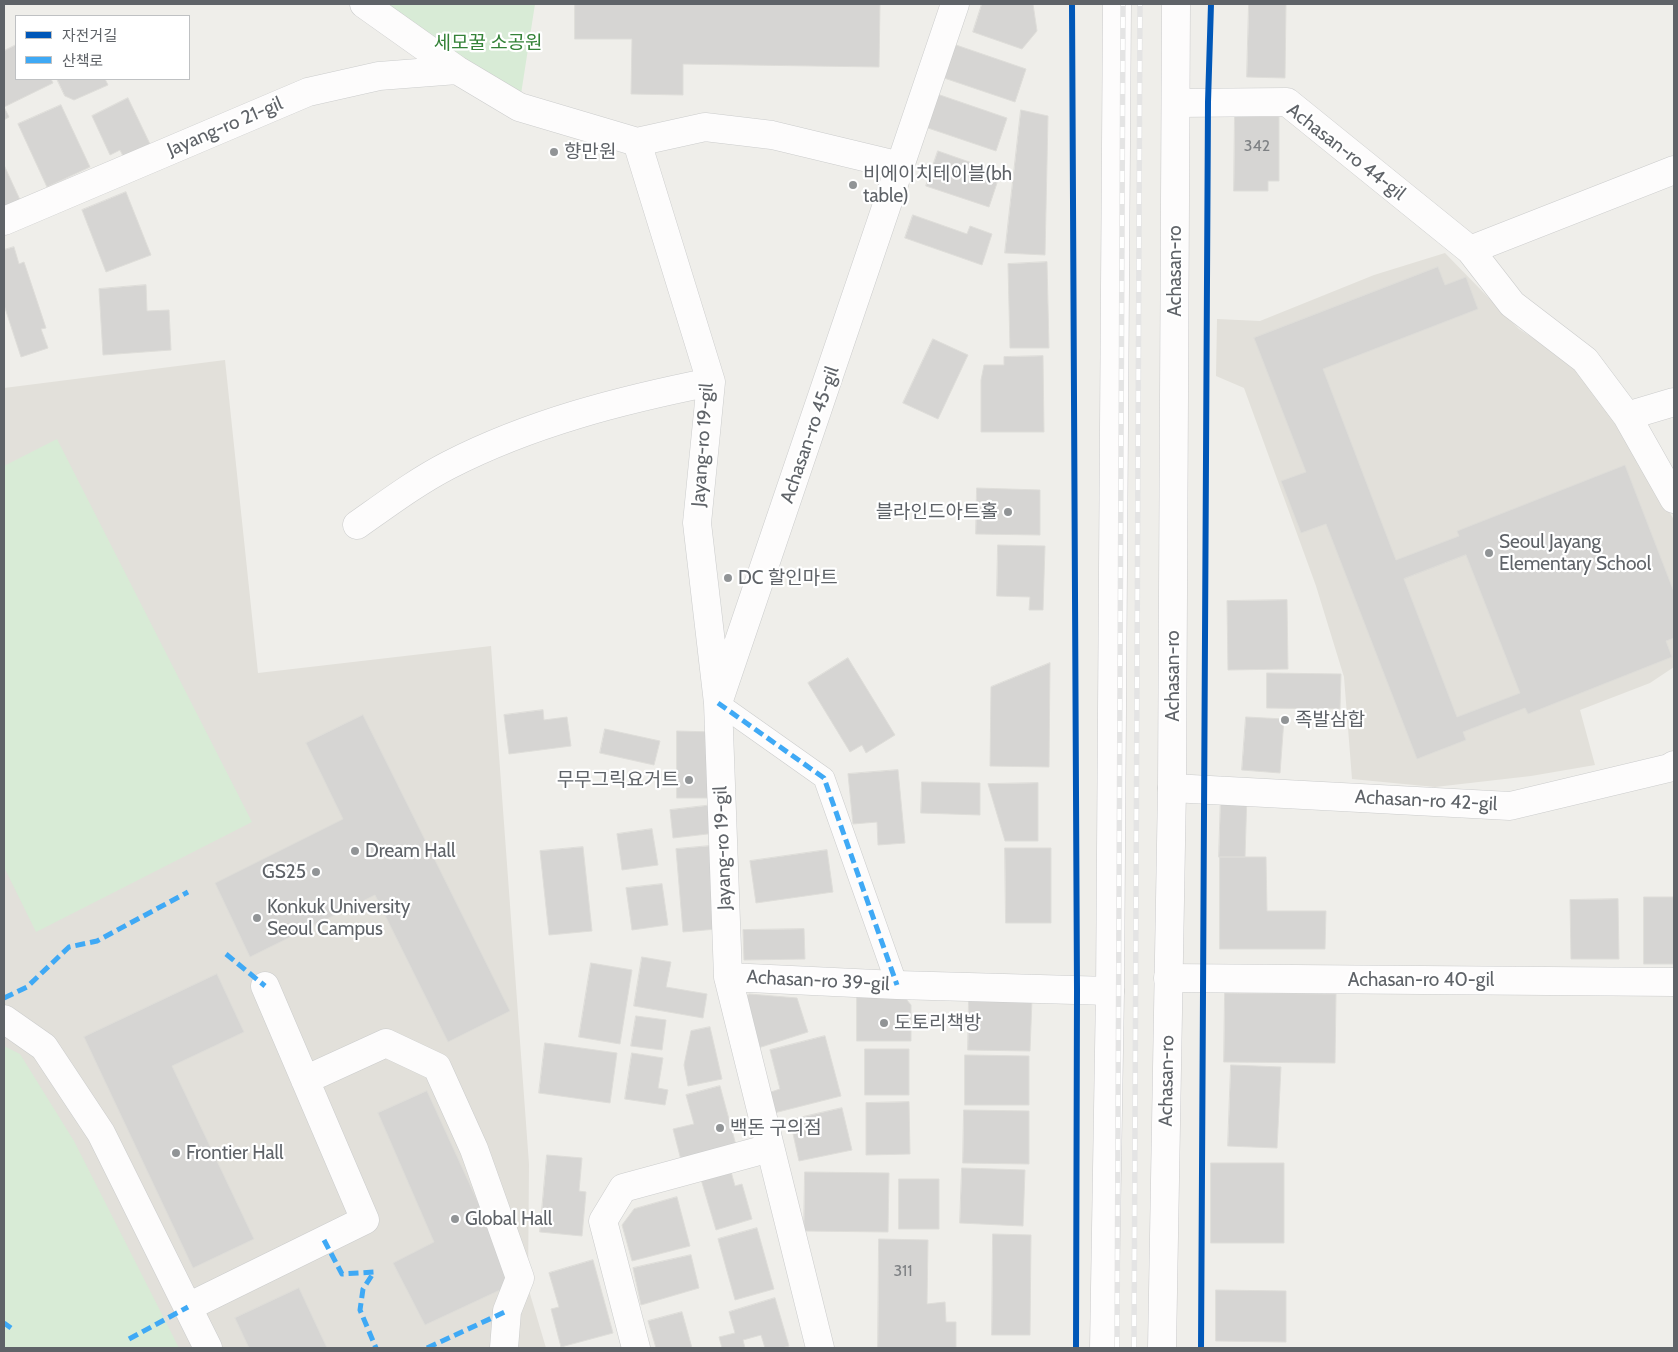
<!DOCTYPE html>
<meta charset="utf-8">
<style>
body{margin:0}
#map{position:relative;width:1678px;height:1352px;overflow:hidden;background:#efeeea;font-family:Cabin,"Noto Sans KR",sans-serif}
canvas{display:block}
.frame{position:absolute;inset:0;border:5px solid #5f6368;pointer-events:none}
.legend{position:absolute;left:15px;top:15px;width:175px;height:65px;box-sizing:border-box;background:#fff;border:1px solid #bfc1c3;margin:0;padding:6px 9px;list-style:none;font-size:15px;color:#5f6368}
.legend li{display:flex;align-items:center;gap:10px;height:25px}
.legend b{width:25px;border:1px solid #bfc1c3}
</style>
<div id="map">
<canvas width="1678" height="1352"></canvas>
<div class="frame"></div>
<ul class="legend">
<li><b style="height:6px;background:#0057b8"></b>자전거길</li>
<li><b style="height:6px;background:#3fa9f5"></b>산책로</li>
</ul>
</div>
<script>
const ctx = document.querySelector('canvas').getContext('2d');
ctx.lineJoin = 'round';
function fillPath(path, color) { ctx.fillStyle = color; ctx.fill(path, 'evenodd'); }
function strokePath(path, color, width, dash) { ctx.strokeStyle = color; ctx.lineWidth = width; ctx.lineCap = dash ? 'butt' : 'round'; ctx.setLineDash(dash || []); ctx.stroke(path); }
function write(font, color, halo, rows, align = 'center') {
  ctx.font = font + ' Cabin,"Noto Sans KR",sans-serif'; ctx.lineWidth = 4.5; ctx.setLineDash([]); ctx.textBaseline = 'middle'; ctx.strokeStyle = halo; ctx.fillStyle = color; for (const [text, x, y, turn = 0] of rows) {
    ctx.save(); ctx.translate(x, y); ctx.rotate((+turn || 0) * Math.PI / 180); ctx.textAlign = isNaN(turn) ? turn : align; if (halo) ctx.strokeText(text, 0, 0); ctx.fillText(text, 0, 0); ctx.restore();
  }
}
const education = new Path2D(`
 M1445,253L1519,329L1580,368L1614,414L1674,520V667L1650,683L1580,710L1595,765L1531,776L1435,787L1352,779L1344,677L1316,586L1244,388L1216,376L1217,319L1260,321L1374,275Z
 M225,360L258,673L491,646L529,1164L528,1287L546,1348H4V388Z`);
const green = new Path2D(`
 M364,4H535L519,107Z
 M57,439L252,822L36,932L4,867V466Z
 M4,1046L20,1054L74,1141L179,1348H4Z`);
const building = new Path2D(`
 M575,4H880L879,67L683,64V95L631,94L632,39H575Z
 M982,4H1033L1037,31L1022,49L973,32Z
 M1249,4H1286L1285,78L1247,77Z
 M16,45V79H51L53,83L4,107L9,117L4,120V51Z
 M956,45L1026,69L1015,102L944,78Z
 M57,79H105L108,85L74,100L65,96Z
 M937,94L1007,118L996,151L925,127Z
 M128,98L150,144L123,156L120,150L110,155L92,116Z
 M61,105L90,167L47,187L18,124Z
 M1021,110L1048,116L1045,255L1005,253Z
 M1235,110L1279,111V181H1268V191H1234Z
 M938,151L995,171L999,177L989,207L926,186Z
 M4,165L21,202L4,210Z
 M126,192L151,255L106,272L82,210Z
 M913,215L967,234L970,226L992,234L982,265L905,238Z
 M14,247L19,264L24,262L46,328L41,329L48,348L21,357L4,305V250Z
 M1047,262L1049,348H1010L1008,264Z
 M1438,267L1445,285L1466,277L1478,309L1323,369L1396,560L1459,536L1457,531L1625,465L1674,592V638L1666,641L1672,657L1528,714L1525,708L1463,732L1466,740L1417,759L1326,524L1301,533L1281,481L1306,472L1254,338ZM1466,555L1520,693L1457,717L1404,579Z
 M146,285L147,311L169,310L171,350L103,355L99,289Z
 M933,339L968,355L938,419L903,403Z
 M1043,356L1044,432H981V380L984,365H1004V357Z
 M977,488L1040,490V535L976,534Z
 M998,545L1045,546L1043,610H1029L1030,597L997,596Z
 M1287,600L1288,669L1228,670L1227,601Z
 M848,658L895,735L866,753L862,745L850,752L808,683Z
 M1050,663L1049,767L990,766L991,687Z
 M1267,673L1341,674L1340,709L1267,708Z
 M543,710L544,720L567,717L571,746L509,754L504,715Z
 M363,715L510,1011L448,1042L375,895L250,957L215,883L343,819L306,743Z
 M1246,717L1284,719L1280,773L1242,770Z
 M605,729L660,741L654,765L600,753Z
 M677,731L713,732V798H677Z
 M898,770L905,843L878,845L877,822L853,824L848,774Z
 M922,782L980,783V815L921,813Z
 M1038,783V841H1005L988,784Z
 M1221,793H1247L1245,857H1219Z
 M713,805L716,833L673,838L670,810Z
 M652,829L658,865L622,870L617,834Z
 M710,846L717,929L683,932L676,849Z
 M583,847L592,931L549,935L540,851Z
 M1005,848H1051V923H1006Z
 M827,850L833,892L756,903L750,861Z
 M1220,857H1266L1267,911H1326L1325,949H1220Z
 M662,884L668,925L632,930L626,888Z
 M1644,897H1674V964H1644Z
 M1618,899L1619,959H1571L1570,900Z
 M804,929L805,959L744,960L743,930Z
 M642,957L671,962L666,987L707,994L703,1018L634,1006Z
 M591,963L632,970L620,1044L579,1037Z
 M217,974L244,1032L172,1066L254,1239L193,1268L84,1037Z
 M857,993L902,994L911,1005V1041H857Z
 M1225,993L1336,994L1335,1063L1224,1062Z
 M749,994L797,998L808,1032L752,1050L739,1010Z
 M969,998L1032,999L1030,1051L968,1050Z
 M636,1016L666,1020L662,1050L631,1046Z
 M710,1027L722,1079L688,1086L684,1065L691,1031Z
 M825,1036L841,1096L774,1113L768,1093L780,1089L770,1050Z
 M545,1043L617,1053L610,1103L539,1093Z
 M865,1049H909V1095H865Z
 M632,1053L663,1058L658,1088L668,1090L665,1105L625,1099Z
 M965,1055L1029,1056V1105H965Z
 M1231,1065L1281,1067L1277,1148L1228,1146Z
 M720,1086L736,1145L681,1160L673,1129L694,1124L686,1095Z
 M427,1091L515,1283L425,1325L393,1263L434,1242L378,1113Z
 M909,1102L910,1154L866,1155V1103Z
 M842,1108L852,1150L799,1161L790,1120Z
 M964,1110L1029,1111V1164L963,1163Z
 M547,1155L582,1158L579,1191L586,1192L582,1236L540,1232Z
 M1211,1163H1284V1243H1211Z
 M730,1168L735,1186L742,1184L752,1219L716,1230L700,1176Z
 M962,1168L1025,1170L1023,1226L960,1223Z
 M805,1172L889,1173L888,1232L804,1231Z
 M899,1179H939V1229H899Z
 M677,1197L690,1246L632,1261L622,1225L634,1209Z
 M757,1228L774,1289L735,1300L718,1239Z
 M993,1234L1031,1235L1030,1335H992Z
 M879,1239L928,1240L927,1304L945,1302L946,1322H956V1348H878Z
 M691,1255L699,1288L641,1305L633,1268Z
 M593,1260L613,1333L561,1347L551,1309L559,1307L549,1273Z
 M299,1288L327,1348H249L235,1318Z
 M1216,1290L1286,1291V1342L1216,1341Z
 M775,1298L789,1346L781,1348H765L761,1335L743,1340L745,1348H722L719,1337L735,1333L729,1312Z
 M682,1312L692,1348H656L648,1321Z`);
const pedestrian = new Path2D(`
 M718,703L824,778L897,985`);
const minor = new Path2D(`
 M364,4L457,70L519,107L637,142L711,382L697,523L718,703L728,977L820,1348
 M1176,103L1287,102L1470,250L1512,304L1585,360L1627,416L1674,499
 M637,142L705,127L772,135L901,166
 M4,221L308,92L379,76L457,70
 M1470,250L1674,170
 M1627,416L1674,402
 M357,525C387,504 416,482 449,465C531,423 621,400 711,382
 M720,697L955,4
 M1172,788L1510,806L1669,768L1674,765
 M728,977L897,985L1110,991
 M1168,978L1674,982
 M4,1019L44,1047L101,1133L208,1348
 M305,1080L386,1043L437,1067L474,1149L520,1278L507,1311L504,1348
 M188,1307L365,1220L265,986
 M636,1348L603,1221L623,1188L770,1148`);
const secondary = new Path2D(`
 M1104,1348L1110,991L1117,4
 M1162,1348L1172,788L1176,4`);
const rail = new Path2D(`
 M1117,1348L1123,4
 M1134,1348L1140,4`);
const quiet = new Path2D(`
 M718,703L824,778L897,985
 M226,954L265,986
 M4,998L27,987L69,947L97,941L188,892
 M324,1240L342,1274L374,1272L363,1289L360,1310L376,1348
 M4,1323L11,1328
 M129,1339L188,1307
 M427,1348L507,1311`);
const cycleway = new Path2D(`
 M1072,4L1077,990L1076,1348
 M1201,1348L1208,102L1211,4`);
const markers = [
 [554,152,5,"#919496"],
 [853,185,5,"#919496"],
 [1008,512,5,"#919496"],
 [1489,553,5,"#919496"],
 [728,578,5,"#919496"],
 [1285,720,5,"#919496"],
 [689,780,5,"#919496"],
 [355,851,5,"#919496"],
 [316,872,5,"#919496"],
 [257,918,5,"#919496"],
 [884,1023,5,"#919496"],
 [720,1128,5,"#919496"],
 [176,1153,5,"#919496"],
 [455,1219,5,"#919496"]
];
const numberNames = [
 ["342",1257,146],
 ["311",903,1271]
];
const parkNames = [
 ["세모꿀 소공원",488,43]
];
const streetNames = [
 ["Jayang-ro 21-gil",225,127,-23],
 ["Achasan-ro 44-gil",1346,152,38],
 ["Achasan-ro",1175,271,-90],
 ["Achasan-ro 45-gil",810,435,-71],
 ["Jayang-ro 19-gil",703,445,-86],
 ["Achasan-ro",1173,676,-90],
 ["Achasan-ro 42-gil",1426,801,3],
 ["Jayang-ro 19-gil",723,848,-92],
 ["Achasan-ro 40-gil",1421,980],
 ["Achasan-ro 39-gil",818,981,3],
 ["Achasan-ro",1167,1081,-89]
];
const poiNames = [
 ["향만원",564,152],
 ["비에이치테이블(bh",863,174],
 ["table)",863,196],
 ["블라인드아트홀",998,512,"right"],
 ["Seoul Jayang",1499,542],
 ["Elementary School",1499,564],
 ["DC 할인마트",738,578],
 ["족발삼합",1295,720],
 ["무무그릭요거트",679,780,"right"],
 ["Dream Hall",365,851],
 ["GS25",306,872,"right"],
 ["Konkuk University",267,907],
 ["Seoul Campus",267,929],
 ["도토리책방",894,1023],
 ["백돈 구의점",730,1128],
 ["Frontier Hall",186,1153],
 ["Global Hall",465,1219]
];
fillPath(education, '#e2e0da');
fillPath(green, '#d8ebd6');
fillPath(building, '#d6d5d3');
strokePath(building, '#deddd9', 1);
strokePath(pedestrian, '#cbcccc', 22);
strokePath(minor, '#cbcccc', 29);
strokePath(secondary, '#cacacb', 29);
strokePath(pedestrian, '#fdfcfc', 21);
strokePath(minor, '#fdfcfc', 28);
strokePath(secondary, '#fdfcfc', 28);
strokePath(rail, '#e4e4e4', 5.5);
strokePath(rail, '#fff', 4, [11]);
strokePath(quiet, '#3fa9f5', 5, [10, 5]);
strokePath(cycleway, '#0057b8', 6);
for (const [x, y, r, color] of markers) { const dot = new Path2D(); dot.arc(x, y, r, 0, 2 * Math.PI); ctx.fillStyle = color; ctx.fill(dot); strokePath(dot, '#fff', 2); }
write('16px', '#7e8184', null, numberNames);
write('19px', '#348238', '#fff', parkNames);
write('19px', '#5f6368', '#fff', streetNames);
write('19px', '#5f6368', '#fff', poiNames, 'left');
</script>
